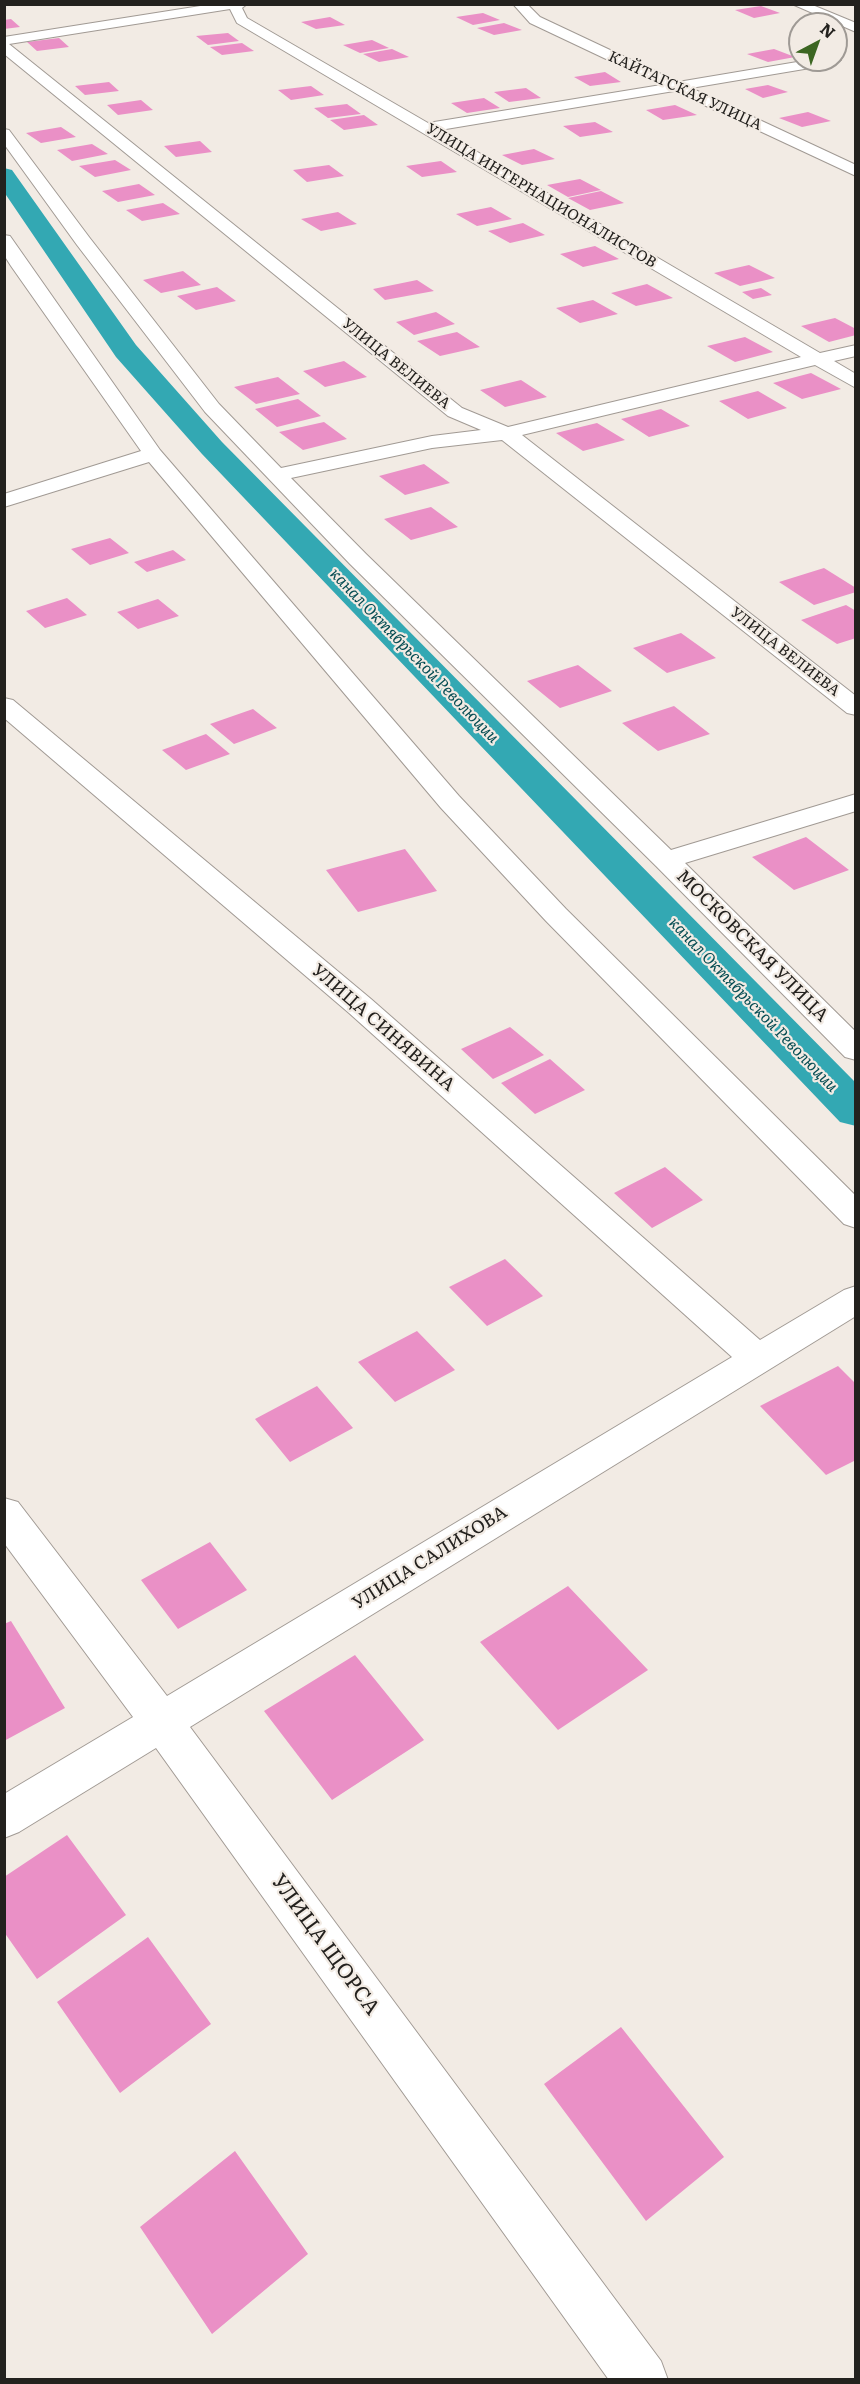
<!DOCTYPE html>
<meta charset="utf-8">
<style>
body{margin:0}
#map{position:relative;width:860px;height:2384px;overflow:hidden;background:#f2ebe4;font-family:Literata,serif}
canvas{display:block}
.frame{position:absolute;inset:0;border:6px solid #23211e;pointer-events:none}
.north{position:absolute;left:788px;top:12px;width:60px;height:60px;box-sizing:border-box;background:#f2ebe4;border:2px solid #9f9a95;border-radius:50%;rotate:41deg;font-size:16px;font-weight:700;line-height:24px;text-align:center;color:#23211e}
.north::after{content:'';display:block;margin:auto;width:21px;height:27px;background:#3c6622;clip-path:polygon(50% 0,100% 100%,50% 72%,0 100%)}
</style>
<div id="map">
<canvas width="860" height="2384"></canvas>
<div class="frame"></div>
<div class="north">N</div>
</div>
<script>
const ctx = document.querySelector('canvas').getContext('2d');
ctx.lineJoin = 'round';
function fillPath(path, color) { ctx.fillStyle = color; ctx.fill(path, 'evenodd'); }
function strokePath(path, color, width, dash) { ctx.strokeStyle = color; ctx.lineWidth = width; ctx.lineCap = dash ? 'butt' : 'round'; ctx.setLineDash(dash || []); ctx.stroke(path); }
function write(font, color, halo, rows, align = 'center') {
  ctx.font = font + ' Literata,serif'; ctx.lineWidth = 4.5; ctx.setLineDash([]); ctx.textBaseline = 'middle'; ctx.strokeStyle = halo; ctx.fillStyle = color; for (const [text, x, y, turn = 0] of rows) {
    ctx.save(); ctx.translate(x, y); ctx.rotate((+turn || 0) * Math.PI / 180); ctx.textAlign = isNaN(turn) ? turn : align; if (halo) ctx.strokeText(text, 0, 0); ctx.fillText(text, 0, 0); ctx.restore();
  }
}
const canal = new Path2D(`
 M4,168L12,170L136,345L222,442L856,1083V1126L840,1122L202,454L116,357L4,192Z`);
const building = new Path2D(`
 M761,6L780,13L754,18L735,10Z
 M483,13L500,20L473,25L456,17Z
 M330,17L345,25L316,29L301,22Z
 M11,19L20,27L4,29V20Z
 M504,23L522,30L494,35L477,28Z
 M228,33L239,41L208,45L196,36Z
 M59,38L69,47L37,51L27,42Z
 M372,40L389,48L360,53L343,45Z
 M242,43L254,51L222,55L210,47Z
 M392,49L409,57L379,62L363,54Z
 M774,49L795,57L768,62L747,54Z
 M605,72L621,82L590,86L574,77Z
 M109,82L119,91L85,95L75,86Z
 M768,85L788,92L763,98L745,89Z
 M311,86L324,95L291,100L278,90Z
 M526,88L541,98L509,102L494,92Z
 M484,98L500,108L467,113L451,103Z
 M141,100L153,110L118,115L107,105Z
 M347,104L361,114L328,118L314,108Z
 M675,105L697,115L663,120L646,110Z
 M808,112L831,121L802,127L779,118Z
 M364,115L378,125L344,130L330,120Z
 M595,122L613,132L580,137L563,126Z
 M61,127L76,137L41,143L26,133Z
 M200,141L212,152L176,157L164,146Z
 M92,144L108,154L72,161L57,150Z
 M534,149L555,159L522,165L502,155Z
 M115,160L131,170L95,177L79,166Z
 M441,161L457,172L422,177L406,166Z
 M329,165L344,176L307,182L293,170Z
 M580,179L601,190L568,197L547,185Z
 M139,184L155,195L118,202L102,191Z
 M601,191L624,203L590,210L568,198Z
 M163,203L180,214L142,221L126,210Z
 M491,207L512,219L477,226L456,214Z
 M338,212L357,224L321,231L301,219Z
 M523,223L545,235L510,243L488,231Z
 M595,246L619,259L583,267L560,254Z
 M749,265L775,278L740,286L714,273Z
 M183,271L201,285L161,293L143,280Z
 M417,280L434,291L385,300L373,289Z
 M647,284L673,298L636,306L611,293Z
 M217,287L236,301L196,310L177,296Z
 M761,288L772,295L753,299L742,292Z
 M593,300L618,314L580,323L556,308Z
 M436,312L455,324L414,335L396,322Z
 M835,318L856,329V335L829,342L801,326Z
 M457,332L480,347L440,356L417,341Z
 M745,337L773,352L735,362L707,346Z
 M344,361L367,377L325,387L303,371Z
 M811,373L841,389L802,399L773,383Z
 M278,377L300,394L256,404L234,387Z
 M521,380L547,397L505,407L480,390Z
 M758,391L787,408L748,419L719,401Z
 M298,399L321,416L277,427L255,409Z
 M661,409L690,426L649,437L621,419Z
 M324,422L347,439L303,450L279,432Z
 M597,423L625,440L583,451L556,433Z
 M424,464L450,483L405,495L379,476Z
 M431,507L458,527L411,540L384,519Z
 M110,538L129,553L90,565L71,549Z
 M173,550L186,560L147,572L134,562Z
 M824,568L856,588V592L814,605L779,582Z
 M67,598L87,615L45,628L26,611Z
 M158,599L179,616L138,629L117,612Z
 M846,605L856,611V638L837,644L801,620Z
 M681,633L716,658L667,673L633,648Z
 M578,665L612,691L560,708L527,681Z
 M674,706L710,734L658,751L622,723Z
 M253,709L277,728L234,744L210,724Z
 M206,734L230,754L186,770L162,750Z
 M806,837L849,870L794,890L752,857Z
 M405,849L437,891L358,912L326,870Z
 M510,1027L544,1055L493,1079L461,1049Z
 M550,1059L585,1090L535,1114L501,1083Z
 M665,1167L703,1200L652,1228L614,1193Z
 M505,1259L543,1296L487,1326L449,1287Z
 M417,1331L455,1370L395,1402L358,1362Z
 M838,1366L856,1384V1460L826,1475L760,1406Z
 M317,1386L353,1428L290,1462L255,1419Z
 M210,1542L247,1590L178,1629L141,1580Z
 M568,1586L648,1670L558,1730L480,1642Z
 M11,1621L65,1708L4,1741V1624Z
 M355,1655L424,1740L332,1800L264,1711Z
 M67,1835L126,1915L37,1979L4,1932V1877Z
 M148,1937L211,2024L120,2093L57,2002Z
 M621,2027L724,2157L646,2221L544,2084Z
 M235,2151L308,2254L212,2334L140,2227Z`);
const street = new Path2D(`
 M213,4H247L242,8L247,18L428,123L661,85L530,23L513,4H527L540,17L678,82L809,60H836V56L841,60L834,64L691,88L856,165V176L674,91L440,130L820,353L856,345V356L834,361L856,374V388L815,365L522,435L856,696V715L847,713L502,440L432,448L291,478L366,554L671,850L856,794V811L685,863L856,1032V1060L845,1057L656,866L350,564L205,412L77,245L4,144V129L9,130L89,237L219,404L281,468L432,436L481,430L448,416L4,54V37ZM230,9L237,23L801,357L508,427L462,408L9,44Z
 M792,4H810L856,23V32Z
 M4,235L10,236L160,450L459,796L566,909L856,1196V1228L844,1224L546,921L441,808L149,462L4,507V494L141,451L11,266L4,255Z
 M4,698L13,700L371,999L760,1340L844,1290L856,1286V1316L190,1727L661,2361L668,2380H609L156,1748L19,1832L4,1838V1794L133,1717L4,1543V1498L18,1502L167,1696L732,1357L349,1013L4,718Z`);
const farStreetnames = [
 ["КАЙТАГСКАЯ УЛИЦА",685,91,25],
 ["УЛИЦА ИНТЕРНАЦИОНАЛИСТОВ",541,196,31],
 ["УЛИЦА ВЕЛИЕВА",396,364,39],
 ["УЛИЦА ВЕЛИЕВА",785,652,38]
];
const farWaternames = [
 ["канал Октябрьской Революции",414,656,46],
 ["канал Октябрьской Революции",753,1005,46]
];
const streetNames = [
 ["МОСКОВСКАЯ УЛИЦА",752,946,45],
 ["УЛИЦА СИНЯВИНА",383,1028,41],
 ["УЛИЦА САЛИХОВА",430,1558,-32]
];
const nearStreetnames = [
 ["УЛИЦА ЩОРСА",325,1945,54]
];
fillPath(canal, '#33a8b3');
fillPath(building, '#ea90c6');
strokePath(street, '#a19a94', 2);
fillPath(street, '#fff');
write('15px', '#23211e', '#f2ebe4', farStreetnames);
write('italic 16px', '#054c52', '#f2ebe4', farWaternames);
write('18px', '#23211e', '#f2ebe4', streetNames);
write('21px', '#23211e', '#f2ebe4', nearStreetnames);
</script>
